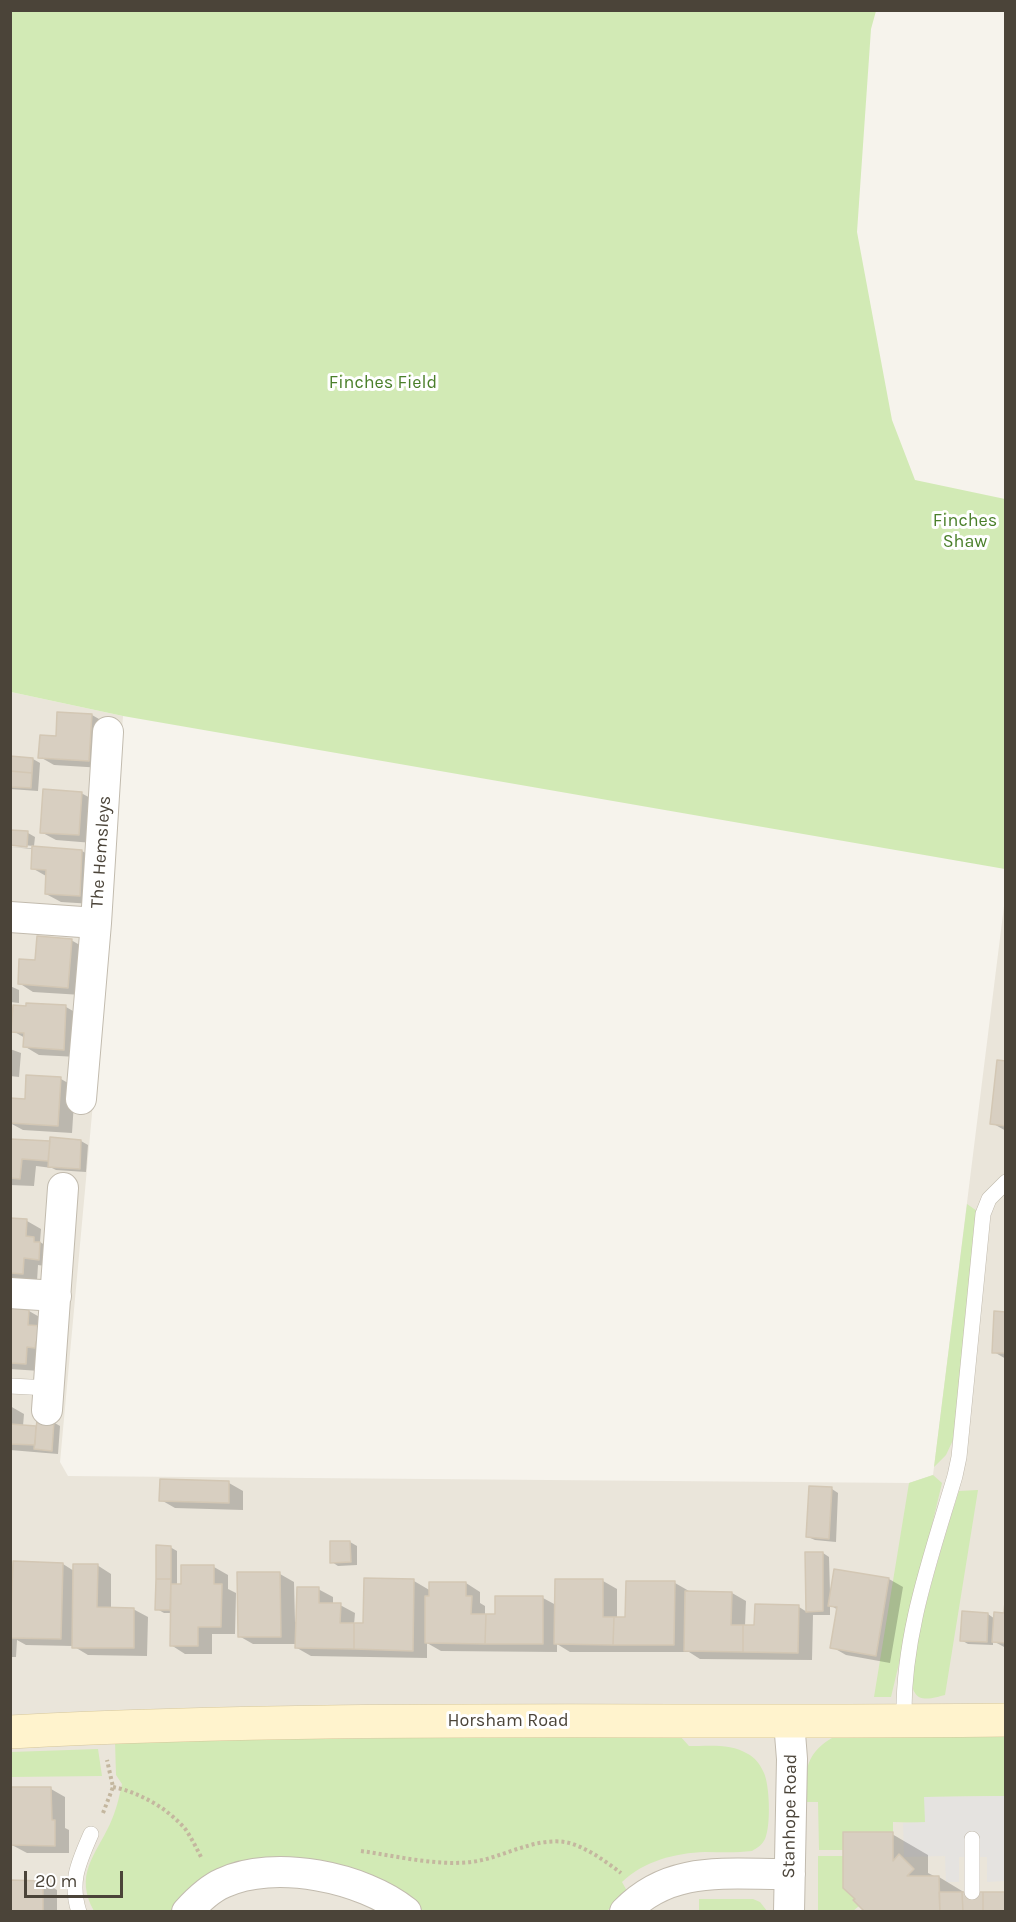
<!DOCTYPE html>
<style>
body{margin:0}
#map{position:relative;width:1016px;height:1922px;overflow:hidden;background:#f6f3ec;font-family:Karla,sans-serif}
canvas{display:block}
.frame{position:absolute;inset:0;border:12px solid #4b4439;pointer-events:none}
.scale{position:absolute;left:24px;top:1871px;width:99px;height:27px;box-sizing:border-box;border:3px solid #4b4439;border-top:0;padding-left:8px;font-size:18px;line-height:21px;white-space:nowrap;color:#4b4439;-webkit-text-stroke:4px #fff;paint-order:stroke}
</style>
<div id="map">
<canvas width="1016" height="1922"></canvas>
<div class="frame"></div>
<div class="scale">20 m</div>
</div>
<script>
const ctx = document.querySelector('canvas').getContext('2d');
ctx.lineJoin = 'round';
function fillPath(path, color) { ctx.fillStyle = color; ctx.fill(path, 'evenodd'); }
function strokePath(path, color, width, dash) { ctx.strokeStyle = color; ctx.lineWidth = width; ctx.lineCap = dash ? 'butt' : 'round'; ctx.setLineDash(dash || []); ctx.stroke(path); }
function write(font, color, halo, rows, align = 'center') {
  ctx.font = font + ' Karla,sans-serif'; ctx.lineWidth = 6; ctx.setLineDash([]); ctx.textBaseline = 'middle'; ctx.strokeStyle = halo; ctx.fillStyle = color; for (const [text, x, y, turn = 0] of rows) {
    ctx.save(); ctx.translate(x, y); ctx.rotate((+turn || 0) * Math.PI / 180); ctx.textAlign = isNaN(turn) ? turn : align; if (halo) ctx.strokeText(text, 0, 0); ctx.fillText(text, 0, 0); ctx.restore();
  }
}
const residential = new Path2D(`
 M11,692L123,716L109,929L60,1462L68,1476L909,1483L933,1475L1005,898V1911L11,1912Z`);
const green = new Path2D(`
 M10,11H876L871,29L857,232L892,420L915,480L1005,499V869L123,716L11,692Z
 M967,1204L977,1211L953,1440L946,1455L934,1467Z
 M933,1475L942,1483L891,1697H874L909,1483Z
 M978,1490L945,1695C936,1697 921,1703 915,1693C901,1674 950,1520 959,1491Z
 M1005,1733V1796L925,1797V1823L893,1822V1832L843,1850H819L818,1802H805C804,1771 806,1751 836,1736Z
 M679,1735L689,1746C708,1746 731,1743 748,1754C754,1757 760,1764 763,1771C770,1783 771,1826 765,1839C762,1845 757,1848 752,1851C736,1853 720,1852 705,1852C675,1853 644,1861 622,1882L627,1891L607,1911H424L392,1888L200,1885L172,1911H94C74,1875 95,1856 110,1824C116,1811 119,1798 122,1784L116,1775L115,1741Z
 M98,1749L102,1776L11,1777V1752Z
 M818,1856H843L855,1899L853,1901L859,1906L853,1911H818Z
 M699,1899H753L760,1902L767,1911H699Z`);
const parking = new Path2D(`
 M1005,1796V1881L987,1882V1857H959V1882H946L945,1856L904,1857L903,1823L925,1822L924,1797Z`);
const shadow = new Path2D(`
 M92,715L106,723L103,768L54,765L40,757L57,738Z
 M10,758L33,759L40,763L38,791L10,789Z
 M81,793L96,801L93,843L56,840L41,832Z
 M28,833L35,837L34,846L10,844Z
 M10,847L82,851L96,859L93,904L61,902L46,894V876L32,868L33,849Z
 M71,940L85,948L82,995L33,992L19,983Z
 M10,986L19,990V1003L10,1002Z
 M27,1004L66,1007L80,1015L78,1057L39,1055L24,1046L25,1038L13,1031Z
 M10,1049L21,1053L19,1077L10,1076Z
 M1006,1063V1131L992,1123Z
 M28,1076L61,1079L75,1087L72,1133L23,1130L10,1123L26,1100Z
 M10,1141L51,1143L81,1141L88,1145L86,1172L56,1170L52,1168L36,1166L34,1186L10,1185Z
 M10,1220L27,1221L41,1229L40,1242L48,1247L53,1267L38,1265L37,1281L10,1279Z
 M10,1310L29,1311L43,1319L40,1371L10,1369Z
 M1006,1314V1359L994,1352Z
 M10,1406L24,1414L23,1426L38,1427L53,1422L60,1426L58,1454L10,1450Z
 M229,1483L243,1491V1510L175,1508L161,1500Z
 M832,1489L838,1493L836,1542L815,1540L808,1537Z
 M350,1542L357,1546V1565L338,1566L332,1562Z
 M170,1547L177,1551V1586H182L214,1567L228,1575V1589L236,1593L235,1634H212V1654H185L171,1645L172,1613H164L157,1609Z
 M823,1553L829,1557L830,1593L831,1594L835,1570L889,1579L903,1587L890,1663L846,1655L832,1647L838,1610L830,1605V1615H813L812,1660L700,1659L689,1652H570L557,1644V1652L441,1651L427,1643V1658L311,1656L297,1648V1644H253L239,1636V1574H280L294,1582L295,1622H297L318,1589L333,1597V1605H340L355,1613L354,1625H365L414,1581L431,1591L466,1583L480,1592V1603L485,1606V1616H496L543,1598L556,1605L603,1581L617,1589V1619H627L675,1583L689,1591V1592L732,1593L746,1601L745,1626H756L799,1607L807,1612Z
 M63,1564L74,1571L97,1565L111,1574V1609H133L148,1617L147,1656L88,1655L73,1646L26,1645L17,1640L16,1657H10V1585L13,1587Z
 M988,1614L995,1619L1006,1614V1648L993,1641V1645L968,1644L961,1640Z
 M51,1789L65,1797V1828L69,1830V1853H27L12,1845Z
 M892,1834L928,1855V1873L936,1877H939L967,1894L1006,1893V1912H867Z
 M43,1882L57,1890V1912H10Z`);
const building = new Path2D(`
 M57,712L92,714L89,761L38,758L40,735L56,736Z
 M10,756L33,758L32,773L10,771Z
 M10,771L32,773L31,788L10,787Z
 M43,789L82,792L79,835L40,833Z
 M10,830L28,831L27,847L10,845Z
 M32,846L82,850L80,896L45,894L46,870L31,869Z
 M37,936L72,939L68,988L18,984L19,959L35,960Z
 M26,1003L66,1005L64,1050L23,1047L24,1033L11,1032L13,1005L26,1006Z
 M997,1060L1006,1061V1126L990,1124Z
 M26,1075L61,1077L58,1126L10,1123V1098L25,1099Z
 M50,1137L81,1140L80,1169L48,1167Z
 M10,1139L50,1141L48,1161L22,1159L20,1179L10,1178Z
 M10,1218L27,1219L26,1236L34,1237V1242H40L39,1260L24,1258L23,1274L10,1273Z
 M10,1308L29,1310L28,1325L43,1326L42,1343L36,1342L35,1348L27,1347L26,1364L10,1363Z
 M994,1311L1006,1312V1353H992Z
 M37,1420L54,1421L52,1451L34,1449Z
 M10,1424L36,1426L35,1445L10,1444Z
 M160,1479L229,1481V1503L159,1501Z
 M809,1486L832,1487L829,1539L806,1537Z
 M330,1541H350L351,1562L330,1563Z
 M156,1545L171,1546V1579H156Z
 M805,1552H823V1611L806,1612Z
 M13,1561L63,1563L61,1639L10,1638Z
 M73,1564H98L97,1607L134,1608V1648H72Z
 M181,1565H214V1584H222L221,1627H198V1646H170L171,1584H181Z
 M834,1569L889,1578L876,1656L830,1648L837,1607L828,1606Z
 M237,1572H280L281,1637H238Z
 M364,1578L414,1579L413,1651L354,1649V1623H363Z
 M156,1579H171L170,1610H155Z
 M555,1579H603V1617H614L613,1645L554,1644Z
 M626,1581H675L674,1645H613L614,1617H625Z
 M429,1582H466V1596H472L471,1614H486L485,1644L425,1643V1596H429Z
 M297,1587H319V1603H341L340,1623H354V1649L295,1648Z
 M1006,1590V1643L992,1642L994,1612L1004,1613Z
 M685,1591L732,1592L731,1625H743V1652L684,1651Z
 M495,1596H543V1644H485L486,1614H495Z
 M755,1604L799,1605L798,1653L743,1652V1625H754Z
 M962,1611L988,1613L987,1642L960,1641Z
 M11,1787H51L52,1820H55V1846L11,1845Z
 M843,1832H893V1861L899,1854L914,1869L907,1876H939L940,1912H865L853,1900L855,1899L843,1888Z
 M10,1880L43,1881V1912H10Z
 M939,1892H962L963,1912H940Z
 M962,1892H983V1912H963Z
 M983,1892H1005V1912H983Z`);
const path = new Path2D(`
 M113,1787C139,1792 169,1809 186,1830C192,1839 197,1849 202,1859
 M103,1813L113,1787L107,1760
 M361,1851C397,1856 435,1866 471,1862C489,1860 506,1852 524,1847C536,1843 552,1840 565,1842C585,1846 605,1861 621,1873`);
const lane = new Path2D(`
 M10,1386L49,1388
 M904,1721C902,1636 931,1557 955,1476L959,1457L983,1214L989,1199L1006,1182
 M972,1839V1892
 M79,1912C69,1881 79,1862 91,1834`);
const street = new Path2D(`
 M10,917L96,923
 M81,1099L96,923L108,732
 M10,1293L56,1296
 M47,1410L63,1188
 M187,1912C197,1901 209,1889 223,1883C274,1859 363,1877 406,1912
 M625,1912C671,1864 729,1875 790,1874
 M789,1912L792,1759L789,1721`);
const secondary = new Path2D(`
 M10,1732C342,1714 674,1724 1006,1720`);
const parkNames = [
 ["Finches Field",383,383],
 ["Finches",965,521],
 ["Shaw",965,542]
];
const streetNames = [
 ["The Hemsleys",101,852,-86],
 ["Horsham Road",508,1721],
 ["Stanhope Road",790,1816,-89]
];
fillPath(residential, '#eae5da');
fillPath(green, '#d2eab5');
fillPath(parking, '#e5e3e0');
fillPath(shadow, '#0003');
fillPath(building, '#d8cfc1');
strokePath(building, '#d3c7b4', 1.5);
strokePath(lane, '#c2bbae', 16);
strokePath(street, '#c2bbae', 32);
strokePath(secondary, '#d6c79b', 34);
strokePath(path, '#c4b79f', 4, [3, 3]);
strokePath(lane, '#fff', 15);
strokePath(street, '#fff', 30);
strokePath(secondary, '#fff3cd', 33);
write('18px', '#4a7f2a', '#fff', parkNames);
write('18px', '#4b4439', '#fff', streetNames);
</script>
